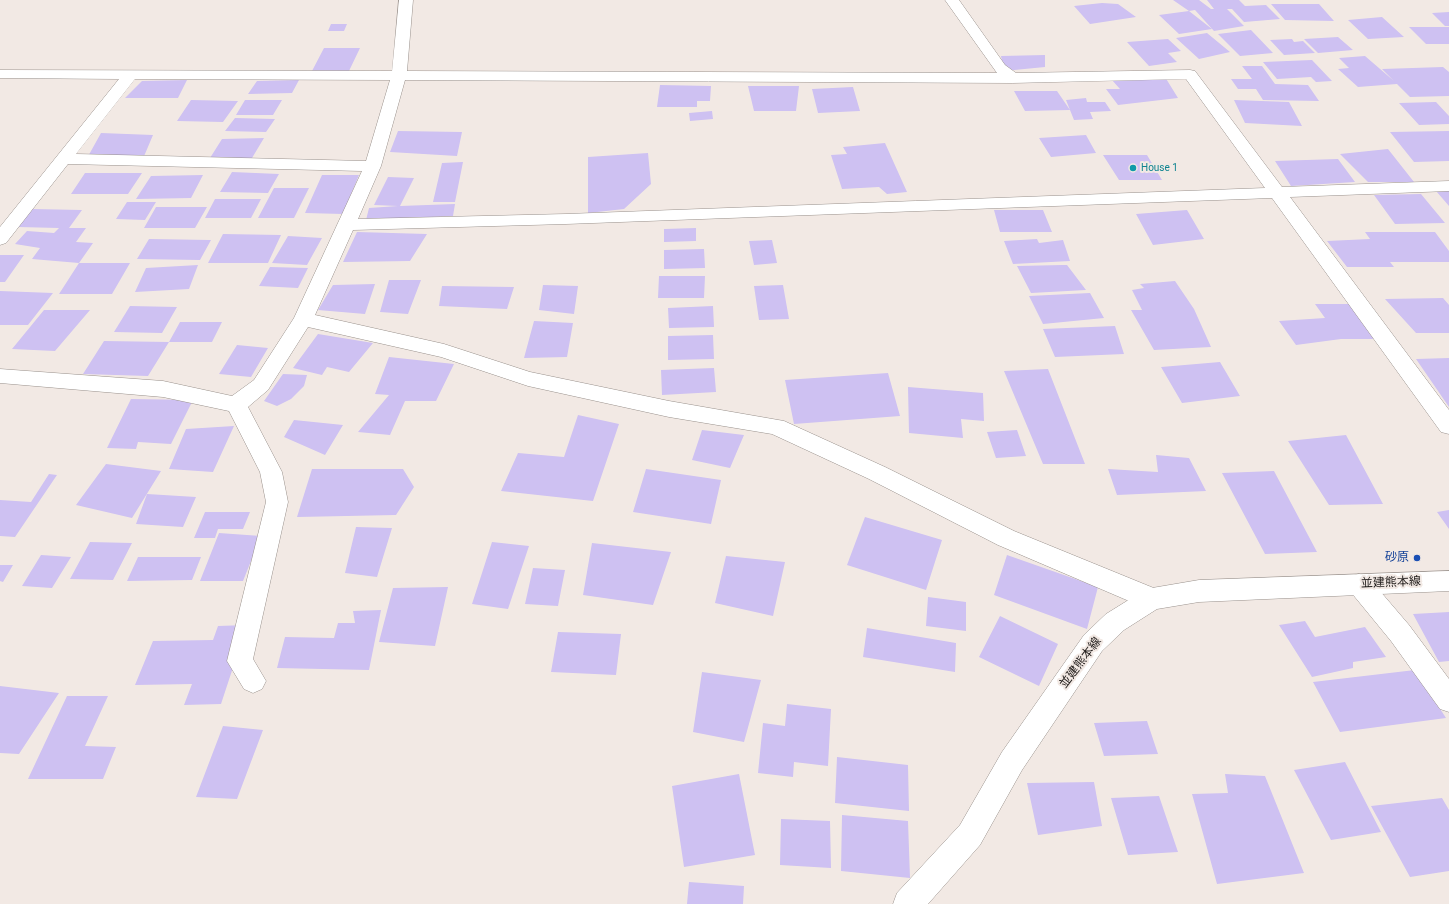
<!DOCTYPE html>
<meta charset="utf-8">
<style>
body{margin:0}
canvas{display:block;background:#f2e9e4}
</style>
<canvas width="1449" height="904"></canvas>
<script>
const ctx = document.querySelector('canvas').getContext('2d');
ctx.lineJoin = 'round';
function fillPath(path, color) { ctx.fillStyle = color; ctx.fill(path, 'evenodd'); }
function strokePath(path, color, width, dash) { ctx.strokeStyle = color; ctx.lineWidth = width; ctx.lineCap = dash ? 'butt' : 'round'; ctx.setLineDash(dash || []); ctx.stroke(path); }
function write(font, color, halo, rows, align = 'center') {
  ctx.font = font + ' Roboto,"Noto Sans JP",sans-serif'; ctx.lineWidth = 4; ctx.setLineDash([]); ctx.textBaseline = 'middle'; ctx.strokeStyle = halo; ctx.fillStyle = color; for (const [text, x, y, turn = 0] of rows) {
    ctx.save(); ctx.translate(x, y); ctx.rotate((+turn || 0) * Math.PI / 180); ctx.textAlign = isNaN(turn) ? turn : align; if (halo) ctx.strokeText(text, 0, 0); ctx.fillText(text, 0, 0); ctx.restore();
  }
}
const building = new Path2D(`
 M1173,0H1199L1211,9H1214L1207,0H1239L1245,6L1266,5L1280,19L1244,22L1232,9H1227L1244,26L1214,31L1195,10L1189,11Z
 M1102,3L1118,4L1136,17L1090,24L1074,6Z
 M1271,4H1319L1334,21L1285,20Z
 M1189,11L1212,29L1179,34L1159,15Z
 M1449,12V26H1445L1432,13Z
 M1382,17L1404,37L1368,39L1348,20Z
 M331,24H347L344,31H328Z
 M1409,27H1449V44H1426Z
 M1251,30L1273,53L1240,56L1218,34Z
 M1207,33L1230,52L1199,59L1176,38Z
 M1338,37L1353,50L1318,53L1304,39Z
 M1168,39L1181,51L1168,53L1177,62L1149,66L1127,42Z
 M1292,39L1294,42L1303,41L1315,53L1284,55L1270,40Z
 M324,48H360L349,71H312Z
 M1045,55V67L1004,71L1001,56Z
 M1365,56L1394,81L1382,69L1443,67L1449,72V96L1410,97L1397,84L1358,87L1338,69L1349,68L1339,58Z
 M1312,60L1332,81L1316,82L1311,77L1277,79L1263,62Z
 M1242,66H1262L1275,84L1308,85L1319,101L1263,100L1256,89H1238L1231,79H1252Z
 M1165,77L1178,98L1118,105L1106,89H1120L1111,79Z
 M187,80L178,98H125L142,81Z
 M299,80L292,93L248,94L257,81Z
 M660,85L711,86L710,101H697V107H657Z
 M748,86H799L796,111H754Z
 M853,87L860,111L818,113L812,89Z
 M1014,91H1057L1070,110L1066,100L1086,98L1087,102H1105L1111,111L1090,112L1093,119L1074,120L1070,110L1025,111Z
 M191,100L238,101L223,122L177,121Z
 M245,100H282L273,115H236Z
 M1234,100L1289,102L1302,126L1245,123Z
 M1436,102L1449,116V124L1419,125L1399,103Z
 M712,111L713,119L690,121L689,113Z
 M235,118L275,119L266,132L225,131Z
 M398,131L462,132L457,156L390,152Z
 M1449,131V161L1414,162L1390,132Z
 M101,133L153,135L142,161L86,160Z
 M1086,135L1096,153L1051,157L1039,138Z
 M264,138L252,158H210L222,139Z
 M885,143L907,192L887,194L879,187L842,189L831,155L847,154L843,147Z
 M1388,149L1414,182H1368L1340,154Z
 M648,153L651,184L624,209L588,213V157Z
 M1103,155H1147L1162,180H1119Z
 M1338,159L1355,182L1291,186L1275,161Z
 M463,162L455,202H433L442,163Z
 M232,172L279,174L268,193L220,192Z
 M85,173H142L128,194H71Z
 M203,175L191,198L136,199L151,176Z
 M322,175H359L343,214L305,213Z
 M388,177L414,178L400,206L455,204L453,216L366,220L369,208L398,206L374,205Z
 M274,188H309L294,218H258Z
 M1436,191H1449V206Z
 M1421,194L1445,223L1395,224L1374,195Z
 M215,199H261L251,218H205Z
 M127,202H156L145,220L116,219Z
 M156,207H207L195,228H144Z
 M32,209L82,210L69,228H86L76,242L93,243L79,263L32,259L40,248L15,244L27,231L54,233L59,228L18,227Z
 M994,210H1043L1052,232H1000Z
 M1187,210L1204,239L1153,245L1136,214Z
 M696,228V241L664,242V229Z
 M357,232L427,234L410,261L343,262Z
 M1365,232H1435L1449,251V262H1390L1394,267H1347L1327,241L1370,239Z
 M223,234L281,235L268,263H208Z
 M288,236L322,238L307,265L272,263Z
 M149,239L211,240L200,260L137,259Z
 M1037,239L1039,243L1063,240L1070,261L1013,264L1004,241Z
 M772,240L777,263L754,265L749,241Z
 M704,249L705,268L664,269V250Z
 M0,255H24L5,282H0Z
 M79,263H130L112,294H59Z
 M198,265L189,289L135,292L146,268Z
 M1063,265H1067L1086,290L1031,293L1017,266Z
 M270,267L308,268L298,288L259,286Z
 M659,276H705L704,298H658Z
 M389,280H421L408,314L380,312Z
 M1175,281L1194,309L1211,347L1154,350L1131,310H1142L1132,290L1144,288L1140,284Z
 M375,284L365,314L318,310L333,285Z
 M543,285L578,286L574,314L539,310Z
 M783,285L789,319L759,320L754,286Z
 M442,286L514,287L507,309L439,306Z
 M0,291L53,293L28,325H0Z
 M1090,293L1104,318L1043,324L1029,296Z
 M1443,298L1449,305V333H1416L1385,299Z
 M1315,304H1350L1377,339H1341L1296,345L1279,321L1325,318Z
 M130,306L177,307L162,333L114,332Z
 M713,306L714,327L669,328L668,308Z
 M44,310H90L55,351L12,349Z
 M534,321L573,323L567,357L524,358Z
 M180,322H222L212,342H169Z
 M1115,326L1124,354L1055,357L1043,329Z
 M318,334L373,343L349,372L327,367L322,375L293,368Z
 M713,335L714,359L668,360V336Z
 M104,341L169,342L148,376L83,374Z
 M237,345L268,348L251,377L219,374Z
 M389,357L454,364L436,401H405L390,435L358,432L389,395L375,394Z
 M1449,358V407L1416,359Z
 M1220,362L1240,396L1182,403L1161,367Z
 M714,368L716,392L662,395L661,370Z
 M1048,369L1085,464H1043L1004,371Z
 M888,373L900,416L794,424L785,380Z
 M283,374L307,375L304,386L291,399L277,406L264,401Z
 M908,387L983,393L984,421L961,419L963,438L909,433Z
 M131,399L193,400L171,444L138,442L136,449L107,448Z
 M578,415L619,424L593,501L501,491L518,453L564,457Z
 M294,420L343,425L325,455L284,437Z
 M234,426L213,472L169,469L186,429Z
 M702,430L744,435L730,468L692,460Z
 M1017,430L1026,456L996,458L987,432Z
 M1346,435L1383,504L1329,505L1288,441Z
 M1156,455L1189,458L1206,491L1117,495L1108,469L1158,472Z
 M106,464L161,471L132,518L76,505Z
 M312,469H403L414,487L396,515L297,517Z
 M646,469L721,480L711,524L633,512Z
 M1274,471L1317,552L1265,554L1222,473Z
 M49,474L57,475L15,537L0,536V500L31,502Z
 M147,494L196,497L183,527L136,524Z
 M1449,510V529L1437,512Z
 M205,512H250L243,529H218L215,538H194Z
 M865,517L942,540L926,590L847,565Z
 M356,527L392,528L377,577L345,573Z
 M219,533L261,536L243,581H200Z
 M90,542L132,543L113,580L70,579Z
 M492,542L529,546L508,609L472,604Z
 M592,543L671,552L653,605L583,595Z
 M41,555L71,557L52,588L22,586Z
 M1007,555L1098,587L1087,629L994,595Z
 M726,556L785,562L773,616L715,603Z
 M138,557H201L192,580L127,581Z
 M0,565H13L3,582L0,581Z
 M533,568L565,570L558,606L525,604Z
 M448,587L435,646L379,642L393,588Z
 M928,597L966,602V631L926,626Z
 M381,610L369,670L277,668L285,637L334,638L338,623H355L353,611Z
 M1449,612V661L1439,662L1413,614Z
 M1000,616L1058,644L1039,686L979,657Z
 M1305,621L1315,637L1365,627L1386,657L1353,662V668L1312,677L1279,625Z
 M247,625L221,704L184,705L192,684L135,685L153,641L213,640L218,626Z
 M867,628L956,643L955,672L863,657Z
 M558,632L621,634L616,675L551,672Z
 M1415,670L1446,718L1340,732L1313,682Z
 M702,672L761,680L744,742L693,732Z
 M0,686L59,693L19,754L0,753Z
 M67,696H108L85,746L116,747L103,779H28Z
 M787,704L831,709L828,766L794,762L793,777L758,773L763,723L785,726Z
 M1147,721L1158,754L1104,756L1094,723Z
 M223,726L263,730L237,799L196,797Z
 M837,757L908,765L909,811L835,803Z
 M1345,762L1381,832L1331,840L1294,770Z
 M739,774L755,855L684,867L672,786Z
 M1225,774L1265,776L1304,873L1217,884L1192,794L1228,793Z
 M1094,782L1102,826L1038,835L1027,783Z
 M1159,796L1178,852L1128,855L1111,798Z
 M1442,798L1449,810V871L1410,877L1371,806Z
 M842,815L908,821L910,878L841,871Z
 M781,819L830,821L831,868L780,865Z
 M689,882L744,886L743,904H687Z`);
const minor = new Path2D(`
 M399,0H413L407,71L997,73L945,0H959L1005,65L1016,73L1190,70L1195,71L1282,187L1449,181V191L1290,197L1449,410V434L1441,432L1272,198L566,224L353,230L315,315L444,344L530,372L669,401L784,421L885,467L1014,531L1161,591L1164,599L1161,607L1152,610L1143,607L998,545L869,479L772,434L669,417L528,386L441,357L308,327L268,390L248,407L282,472L288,502L253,659L266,681L262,689L253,693L244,689L227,661L266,502L260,472L229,411L163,397L0,383V369L163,381L232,396L254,380L294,318L362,171L68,164L6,243L0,245V227L119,79L0,78V70L392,71ZM135,79L390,80L366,161L76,154ZM1186,79L1265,188L566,214L358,219L381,166L405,80L1012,83Z
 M1359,574L1368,577L1409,625L1449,679V712L1440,709L1391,641L1350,591L1347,584L1350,577Z`);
const major = new Path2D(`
 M1449,571V591L1199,602L1157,609L1124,630L1102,651L1022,770L980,845L928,904H893L897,893L960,825L1002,752L1084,635L1106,614L1143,591L1152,588L1199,580Z`);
const markers = [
 [1133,168,4,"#0f9aa8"],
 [1417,558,4,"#1a4fb4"]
];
const farCulturenames = [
 ["House 1",1141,168]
];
const transitNames = [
 ["砂原",1409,558]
];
const streetNames = [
 ["並建熊本線",1391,583,-2],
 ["並建熊本線",1081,663,-53]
];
fillPath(building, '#cec1f2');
strokePath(minor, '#99918c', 1);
strokePath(major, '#99918c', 1);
fillPath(minor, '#fff');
fillPath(major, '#fff');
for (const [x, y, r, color] of markers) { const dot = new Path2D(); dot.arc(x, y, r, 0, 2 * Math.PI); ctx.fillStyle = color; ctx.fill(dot); strokePath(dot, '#f2e9e4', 1.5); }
write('10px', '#0d838f', '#f2e9e4', farCulturenames, 'left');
write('12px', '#164399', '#f2e9e4', transitNames, 'right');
write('12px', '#262220', '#f2e9e4', streetNames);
</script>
